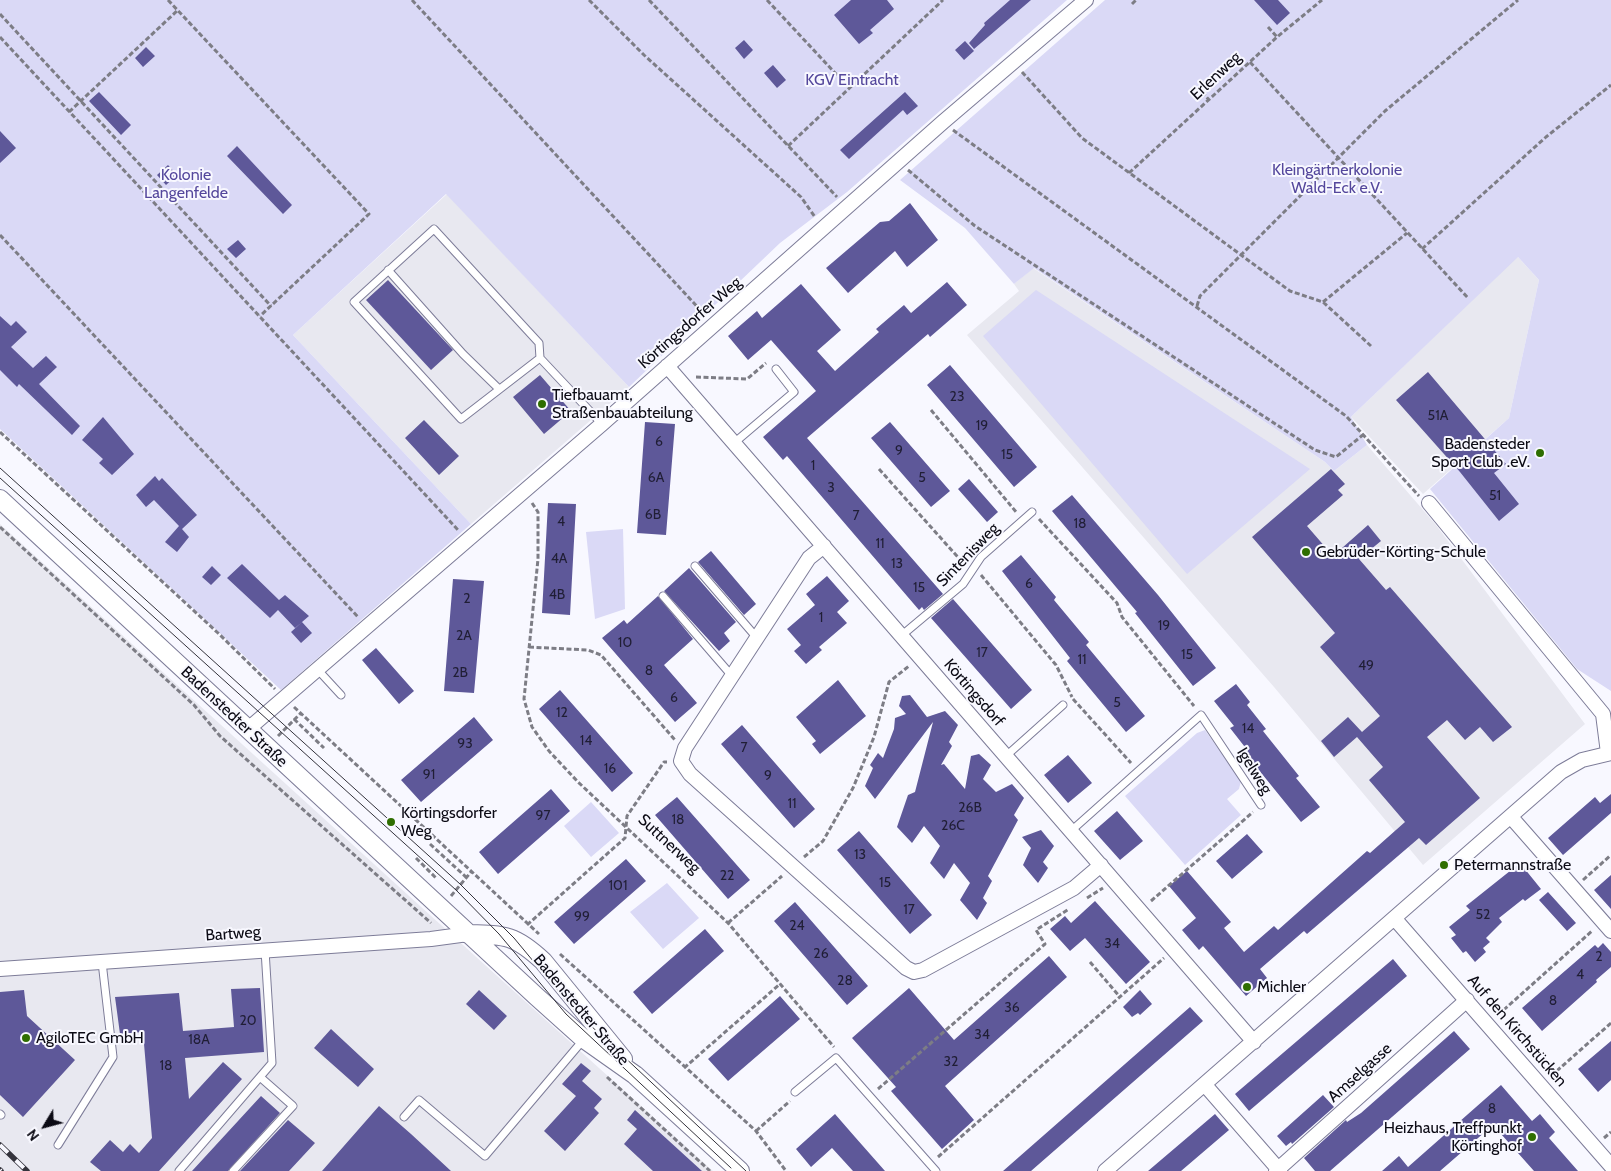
<!DOCTYPE html>
<meta charset="utf-8">
<style>
body{margin:0}
#map{position:relative;width:1611px;height:1171px;overflow:hidden;background:#f8f8ff;font-family:Cabin,sans-serif}
canvas{display:block}
.north{position:absolute;left:20px;top:1101px;width:50px;height:50px;-webkit-text-stroke:4px #f8f8ff;paint-order:stroke;rotate:233deg;font-size:14px;font-weight:700;line-height:20px;text-align:center;color:#0b0a14}
.north::after{content:'';display:block;margin:auto;width:18px;height:22px;background:#0b0a14;clip-path:polygon(50% 0,100% 100%,50% 72%,0 100%)}
</style>
<div id="map">
<canvas width="1611" height="1171"></canvas>
<div class="north">N</div>
</div>
<script>
const ctx = document.querySelector('canvas').getContext('2d');
ctx.lineJoin = 'round';
function fillPath(path, color) { ctx.fillStyle = color; ctx.fill(path, 'evenodd'); }
function strokePath(path, color, width, dash) { ctx.strokeStyle = color; ctx.lineWidth = width; ctx.lineCap = dash ? 'butt' : 'round'; ctx.setLineDash(dash || []); ctx.stroke(path); }
function write(font, color, halo, rows, align = 'center') {
  ctx.font = font + ' Cabin,sans-serif'; ctx.lineWidth = 4; ctx.setLineDash([]); ctx.textBaseline = 'middle'; ctx.strokeStyle = halo; ctx.fillStyle = color; for (const [text, x, y, turn = 0] of rows) {
    ctx.save(); ctx.translate(x, y); ctx.rotate((+turn || 0) * Math.PI / 180); ctx.textAlign = isNaN(turn) ? turn : align; if (halo) ctx.strokeText(text, 0, 0); ctx.fillText(text, 0, 0); ctx.restore();
  }
}
const built = new Path2D(`
 M447,194L629,387L471,524L293,335Z
 M1517,256L1539,280L1509,418L1423,494L1351,417Z
 M1033,268L1325,462L1334,471L1367,445L1436,525L1585,724L1423,865L1274,687L967,335L1019,291L1014,284Z
 M0,524L485,965L713,1171H0Z`);
const green = new Path2D(`
 M0,0H1067L847,192L780,243L629,387L446,194L293,335L471,524L281,690L0,429Z
 M1105,0H1611V691L1577,669L1430,489L1509,418L1539,280L1518,257L1355,413L1351,417L1367,445L1334,471L1325,462L1034,268L1014,284L965,228L900,180Z
 M1036,290L1310,469L1187,574L983,336Z
 M623,529L625,609L595,619L586,532Z
 M1205,730L1241,781L1239,789L1227,799L1241,815L1185,865L1125,796L1197,733Z
 M591,802L619,833L591,857L564,826Z
 M667,883L699,918L663,949L630,912Z`);
const building = new Path2D(`
 M851,0H887L894,9L870,30L873,33L859,44L834,15Z
 M1010,0H1031L974,49L969,43L985,25L984,23Z
 M1254,0H1278L1290,13L1277,25Z
 M744,40L753,50L744,59L735,48Z
 M965,41L974,51L964,60L955,50Z
 M146,47L155,56L143,67L135,58Z
 M773,65L786,80L777,88L764,73Z
 M99,92L131,125L121,135L89,101Z
 M905,92L918,106L907,115L903,110L849,159L840,150Z
 M0,131L16,148L0,163Z
 M237,146L292,205L283,214L227,156Z
 M168,165L177,175L166,185L157,175Z
 M910,203L938,240L907,267L895,251L848,293L826,268L880,222L889,221Z
 M238,240L246,249L236,258L227,249Z
 M388,280L453,350L431,370L366,300Z
 M947,282L967,305L930,337L928,334L807,438L943,594L924,610L922,607L919,610L787,456L783,460L763,437L816,391L771,340L748,360L728,336L757,311L762,318L801,284L841,330L817,351L835,371L879,332L876,329L904,305L911,313Z
 M0,316L11,326L16,321L27,332L11,347L33,368L46,356L57,367L39,384L80,426L72,435L19,384L17,387L0,370Z
 M950,365L1037,467L1014,487L927,385Z
 M1428,372L1506,464L1494,473L1519,504L1499,521L1460,472L1396,400Z
 M540,375L571,411L544,434L513,397Z
 M103,417L134,454L112,475L99,463L103,459L82,440Z
 M424,420L459,456L439,475L405,438Z
 M645,422L675,424L666,535L637,533Z
 M890,422L950,491L931,507L871,438Z
 M1331,469L1345,484L1338,490L1343,495L1307,526L1333,556L1368,525L1381,541L1359,559L1386,590L1390,587L1512,727L1493,742L1480,727L1465,740L1447,720L1427,737L1480,798L1426,845L1419,838L1307,934L1304,931L1260,969L1267,978L1246,996L1203,946L1199,950L1182,930L1196,918L1169,886L1187,871L1231,922L1224,928L1244,952L1274,926L1278,930L1367,851L1370,853L1405,822L1369,780L1383,767L1357,737L1334,757L1321,741L1348,717L1362,732L1380,716L1320,647L1335,633L1252,537Z
 M155,476L159,481L162,478L197,515L182,529L189,537L177,552L165,542L179,526L154,500L146,507L136,495Z
 M969,479L998,512L987,522L958,489Z
 M1072,495L1158,595L1216,668L1193,686L1135,613L1137,612L1052,511Z
 M548,503L576,504L570,615L542,613Z
 M711,551L756,604L744,615L698,562Z
 M1021,555L1056,597L1054,600L1089,642L1086,645L1145,716L1126,732L1067,661L1070,658L1002,571Z
 M242,564L279,600L285,595L309,616L295,628L278,610L270,618L227,578Z
 M212,566L221,575L211,585L202,577Z
 M689,568L736,622L724,633L730,641L719,651L664,591Z
 M827,576L849,601L837,612L847,623L819,647L822,650L806,664L794,651L801,645L787,629L815,605L806,594Z
 M453,579L484,581L474,693L444,691Z
 M658,596L693,639L664,665L697,703L675,722L602,638L624,620L627,624Z
 M953,599L1032,690L1011,709L931,618Z
 M302,622L312,633L301,643L291,632Z
 M376,648L414,691L399,704L362,660Z
 M838,680L866,716L820,754L812,744L816,741L796,717Z
 M1236,684L1250,702L1247,705L1266,729L1263,731L1299,776L1296,778L1320,807L1301,822L1245,753L1248,751L1230,728L1234,726L1214,701Z
 M560,690L633,773L612,792L539,709Z
 M910,695L927,717L945,711L958,725L949,742L952,746L941,765L944,764L965,789L971,756L979,754L991,765L983,779L996,792L1012,784L1024,798L1014,815L1018,820L988,876L992,881L983,898L987,903L977,920L960,900L970,883L954,863L944,879L930,863L940,846L924,826L912,843L897,827L908,795L915,792L933,722L875,799L865,786L873,768L870,765L878,753L883,758L894,729L895,718L906,714L899,706L902,696Z
 M474,717L493,740L421,802L401,780Z
 M742,725L815,809L794,828L721,744Z
 M1068,755L1092,783L1068,803L1044,775Z
 M551,789L570,811L498,874L479,852Z
 M1611,794V813L1563,855L1548,838L1595,797L1600,803Z
 M677,797L750,880L728,899L655,815Z
 M1117,811L1143,841L1120,860L1094,831Z
 M1041,830L1054,846L1043,862L1048,868L1038,883L1023,865L1031,848L1022,837Z
 M859,831L932,915L910,934L837,850Z
 M1247,834L1263,852L1232,879L1216,861Z
 M626,859L646,881L574,944L554,922Z
 M1520,863L1541,889L1525,901L1523,899L1499,918L1502,922L1486,938L1490,942L1483,948L1486,952L1475,962L1466,951L1463,953L1451,938L1456,935L1449,927L1470,910L1466,906Z
 M1611,875V909L1594,890Z
 M1548,892L1576,923L1567,931L1539,900Z
 M1095,901L1150,962L1126,984L1085,938L1070,951L1050,929L1065,916L1071,923Z
 M795,902L868,986L847,1005L774,921Z
 M705,929L724,951L652,1014L633,992Z
 M1603,943L1611,952V967L1596,980L1597,982L1542,1031L1522,1008L1595,945L1598,948Z
 M1049,956L1067,977L945,1086L974,1120L942,1149L891,1091L896,1087L852,1038L909,988L954,1040Z
 M1393,959L1407,976L1249,1111L1235,1094Z
 M260,988L264,1052L185,1058L189,1099L223,1062L242,1079L159,1171H101L90,1162L110,1140L123,1152L130,1144L139,1153L152,1138L143,1032L120,1034L115,997L179,993L183,1031L234,1027L231,989Z
 M24,990L27,1016L75,1060L23,1117L0,1095V992Z
 M479,990L507,1016L494,1030L466,1004Z
 M1140,990L1152,1004L1140,1015L1138,1013L1132,1017L1123,1007Z
 M780,996L800,1019L728,1081L708,1059Z
 M1190,1007L1203,1021L1031,1171H1003Z
 M331,1029L374,1069L358,1087L314,1048Z
 M1454,1031L1470,1049L1330,1171H1315L1304,1158L1346,1120L1347,1122L1361,1113Z
 M1611,1041V1080L1598,1092L1578,1069Z
 M581,1063L591,1071L582,1081L602,1099L594,1108L599,1113L565,1151L544,1131L576,1096L562,1084Z
 M1501,1085L1532,1121L1540,1114L1555,1132L1549,1138L1578,1171H1534L1493,1125L1440,1171H1382L1399,1156L1408,1167Z
 M1323,1095L1334,1107L1292,1144L1291,1142L1286,1146L1277,1136Z
 M261,1096L280,1113L228,1171H192Z
 M379,1106L411,1134L451,1171H322Z
 M635,1110L702,1171H653L624,1144L637,1129L627,1120Z
 M835,1114L855,1137L885,1171H853L832,1148L811,1167L796,1149Z
 M1215,1114L1229,1130L1181,1171H1148Z
 M288,1120L315,1143L289,1171H240Z`);
const path = new Path2D(`
 M168,0L369,214L260,316
 M412,0L705,315
 M589,0L644,55L801,197L815,217
 M649,0L837,197
 M767,0L849,88
 M1132,4L1136,0
 M0,14L271,306
 M1268,27L1277,37
 M0,37L459,531
 M1250,62L1468,298
 M1022,72L1082,138L1290,291L1323,302L1371,346
 M1203,86L1200,89L1209,100
 M69,112L178,10
 M953,130L1346,416L1419,496
 M788,146L943,0
 M908,170L975,226L1315,450L1336,457L1364,434
 M1129,173L1277,37L1322,0
 M0,235L358,617
 M1422,249L1546,137L1611,85
 M1323,302L1407,233
 M1197,306L1200,296L1385,111L1518,0
 M696,377L747,379L766,363
 M931,410L1017,513
 M0,432L218,633L275,689
 M879,469L964,564
 M532,503L538,512V559L524,699L532,727L549,751L578,782L728,923L834,1047
 M1039,519L1117,603L1122,617L1194,706
 M0,527L194,705L220,736L431,923
 M981,575L1056,665L1072,697
 M529,647L588,650L601,655L675,740
 M1073,699L1131,763
 M294,707L539,934
 M294,719L324,748
 M278,736L301,713
 M430,844L467,878
 M804,857L823,841L853,788L874,737L889,682L909,666
 M416,858L436,878
 M1583,880L1611,855
 M451,896L471,872
 M1087,898L1103,888
 M1151,901L1253,812
 M728,923L782,876
 M527,925L625,838L627,816L664,762H667
 M560,954L756,1131L786,1171
 M1090,962L1120,997
 M1498,1015L1592,931
 M684,1068L780,984
 M1551,1076L1611,1023
 M607,1077L710,1171
 M878,1089L1045,944L1036,930L1069,909
 M756,1131L790,1101
 M1604,1138L1611,1132
 M938,1157L1164,958`);
const service = new Path2D(`
 M388,270L463,354L499,389
 M540,358L461,419L354,302L434,229L539,343L540,358L602,424
 M734,443L794,392L776,369
 M695,566L757,638
 M663,596L732,676
 M901,636L963,584L981,557L1032,512
 M318,670L341,695
 M1006,756L1063,705
 M1071,831L1201,715L1261,805
 M795,1092L836,1058L936,1171
 M0,1114L1,1115
 M404,1117L419,1100L485,1156L584,1039
 M58,1145L113,1057L102,962
 M179,1171L272,1063L265,950
 M233,1171L293,1106L260,1077`);
const minor = new Path2D(`
 M667,366L1254,1042
 M1429,503L1603,714L1608,753
 M824,546L809,558L685,748L681,761L690,774L906,968L914,972L923,970L1074,888L1101,865
 M247,730L602,424L943,122L1086,0
 M1511,817L1611,931
 M1395,919L1611,1166
 M0,969L431,939L468,934
 M1205,1085L1280,1171
 M1105,1171L1561,772L1582,760L1611,753
 M1276,1171L1467,1000`);
const tertiary = new Path2D(`
 M0,499L537,997L584,1039L635,1075L740,1171
 M468,934C506,935 515,935 543,961L623,1059`);
const tram = new Path2D(`
 M0,468L460,884L514,938L573,1009L746,1171
 M0,478L456,890L499,934L566,1014L731,1168`);
const rail = new Path2D(`
 M0,1145L27,1171
 M0,1170L1,1171`);
const markers = [
 [542,404,5,"#2f6e01"],
 [1540,453,5,"#2f6e01"],
 [1306,552,5,"#2f6e01"],
 [391,822,5,"#2f6e01"],
 [1444,865,5,"#2f6e01"],
 [1247,987,5,"#2f6e01"],
 [26,1038,5,"#2f6e01"],
 [1532,1137,5,"#2f6e01"]
];
const numberNames = [
 ["23",957,397],
 ["51A",1438,416],
 ["19",982,426],
 ["6",659,442],
 ["9",899,451],
 ["15",1007,455],
 ["1",813,466],
 ["6A",656,478],
 ["5",922,478],
 ["3",831,488],
 ["51",1495,496],
 ["6B",653,515],
 ["7",856,516],
 ["4",561,522],
 ["18",1080,524],
 ["11",880,544],
 ["4A",559,559],
 ["13",897,564],
 ["6",1029,584],
 ["15",919,588],
 ["4B",557,595],
 ["2",467,599],
 ["1",821,618],
 ["19",1164,626],
 ["2A",464,636],
 ["10",625,643],
 ["17",982,653],
 ["15",1187,655],
 ["11",1082,660],
 ["49",1366,666],
 ["8",649,671],
 ["2B",460,673],
 ["6",674,698],
 ["5",1117,703],
 ["12",562,713],
 ["14",1248,729],
 ["14",586,741],
 ["93",465,744],
 ["7",744,748],
 ["16",610,769],
 ["91",429,775],
 ["9",768,776],
 ["11",792,804],
 ["26B",970,808],
 ["97",543,816],
 ["18",678,820],
 ["26C",953,826],
 ["13",860,855],
 ["22",727,876],
 ["15",885,883],
 ["101",618,886],
 ["17",909,910],
 ["52",1483,915],
 ["99",582,917],
 ["24",797,926],
 ["34",1112,944],
 ["26",821,954],
 ["2",1599,957],
 ["4",1580,975],
 ["28",845,981],
 ["8",1553,1001],
 ["36",1012,1008],
 ["20",248,1021],
 ["34",982,1035],
 ["18A",199,1040],
 ["32",951,1062],
 ["18",166,1066],
 ["8",1492,1109]
];
const streetNames = [
 ["Erlenweg",1216,76,-43],
 ["Körtingsdorfer Weg",690,323,-41],
 ["Sintenisweg",968,555,-46],
 ["Körtingsdorf",974,693,49],
 ["Badenstedter Straße",234,717,43],
 ["Igelweg",1254,771,58],
 ["Suttnerweg",669,844,43],
 ["Bartweg",233,934,-4],
 ["Badenstedter Straße",581,1010,50],
 ["Auf den Kirchstücken",1517,1031,49],
 ["Amselgasse",1360,1073,-42]
];
const parkNames = [
 ["KGV Eintracht",852,80],
 ["Kleingärtnerkolonie",1337,170],
 ["Wald-Eck e.V.",1337,188],
 ["Kolonie",186,175],
 ["Langenfelde",186,193]
];
const poiNames = [
 ["Tiefbauamt,",552,395],
 ["Straßenbauabteilung",552,413],
 ["Badensteder",1530,444,"right"],
 ["Sport Club .eV.",1530,462,"right"],
 ["Gebrüder-Körting-Schule",1316,552],
 ["Körtingsdorfer",401,813],
 ["Weg",401,831],
 ["Petermannstraße",1454,865],
 ["Michler",1257,987],
 ["AgiloTEC GmbH",36,1038],
 ["Heizhaus, Treffpunkt",1522,1128,"right"],
 ["Körtinghof",1522,1146,"right"]
];
fillPath(built, '#e8e8f0');
fillPath(green, '#dad9f6');
fillPath(building, '#5e5899');
strokePath(service, '#7d7c98', 9);
strokePath(minor, '#7d7c98', 16);
strokePath(tertiary, '#7d7c98', 20);
strokePath(path, '#7d7d85', 3, [5, 2.5]);
strokePath(service, '#fff', 7);
strokePath(minor, '#fff', 14);
strokePath(tertiary, '#fff', 18);
strokePath(tram, '#34333c', 1);
strokePath(rail, '#34333c', 5.5);
strokePath(rail, '#f8f8ff', 4, [11]);
for (const [x, y, r, color] of markers) { const dot = new Path2D(); dot.arc(x, y, r, 0, 2 * Math.PI); ctx.fillStyle = color; ctx.fill(dot); strokePath(dot, '#f8f8ff', 2); }
write('14px', '#201e35', null, numberNames);
write('16px', '#0b0a14', '#f8f8ff', streetNames);
write('16px', '#54479c', '#f8f8ff', parkNames);
write('16px', '#0b0a14', '#f8f8ff', poiNames, 'left');
</script>
